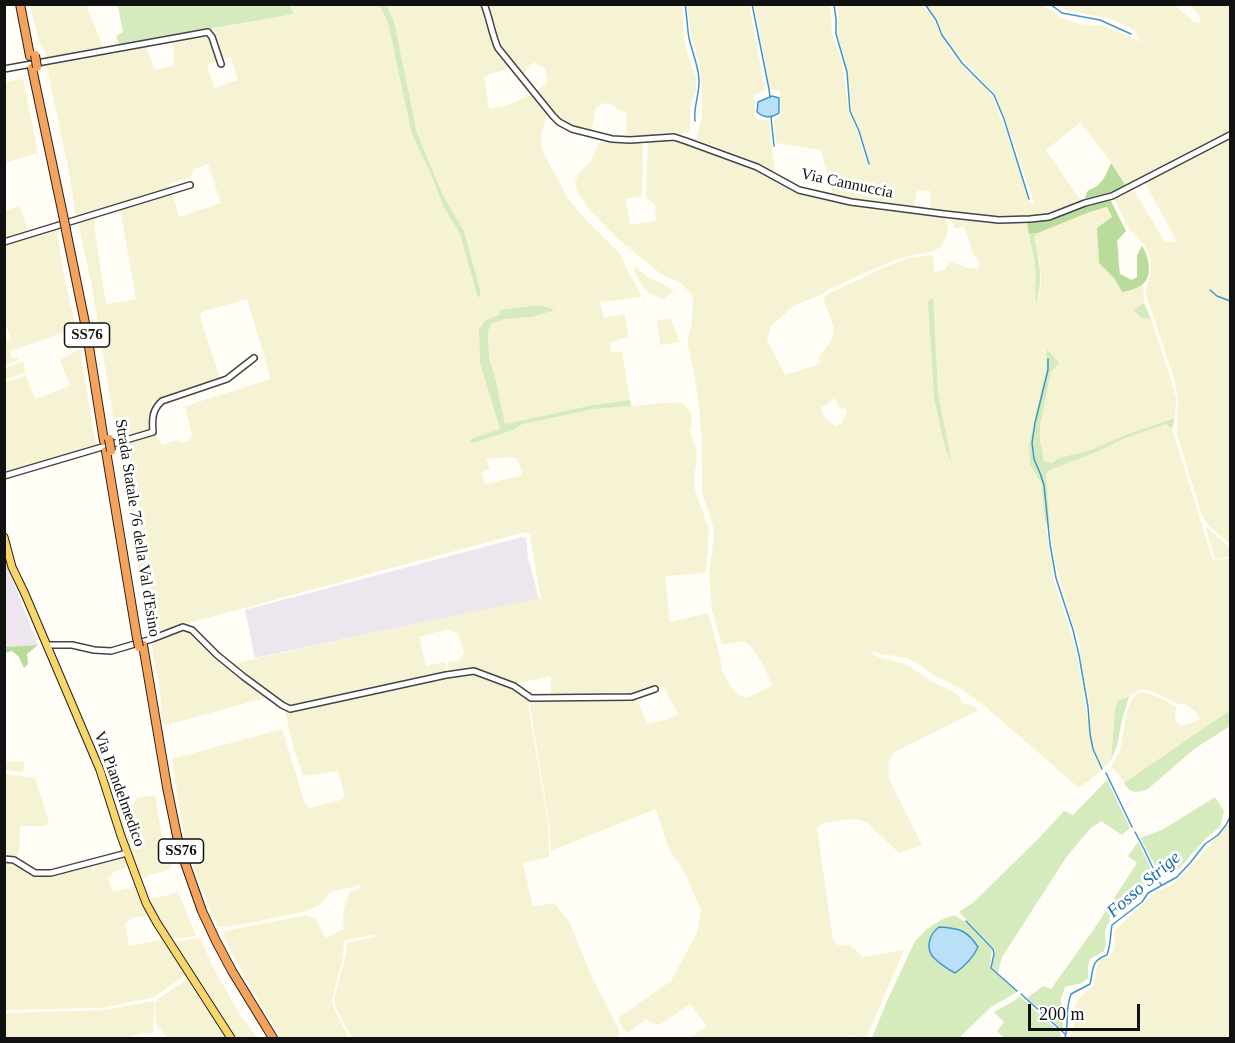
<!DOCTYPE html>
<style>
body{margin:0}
#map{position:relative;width:1235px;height:1043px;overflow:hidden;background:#fffdf5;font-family:"Times New Roman",serif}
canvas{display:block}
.frame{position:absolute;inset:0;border:6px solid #111;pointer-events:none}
.scale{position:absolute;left:1028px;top:1004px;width:112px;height:27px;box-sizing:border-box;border:3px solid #111;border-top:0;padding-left:8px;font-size:18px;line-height:21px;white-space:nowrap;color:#111;-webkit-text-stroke:4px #fff;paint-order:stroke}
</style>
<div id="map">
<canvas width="1235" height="1043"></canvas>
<div class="frame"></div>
<div class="scale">200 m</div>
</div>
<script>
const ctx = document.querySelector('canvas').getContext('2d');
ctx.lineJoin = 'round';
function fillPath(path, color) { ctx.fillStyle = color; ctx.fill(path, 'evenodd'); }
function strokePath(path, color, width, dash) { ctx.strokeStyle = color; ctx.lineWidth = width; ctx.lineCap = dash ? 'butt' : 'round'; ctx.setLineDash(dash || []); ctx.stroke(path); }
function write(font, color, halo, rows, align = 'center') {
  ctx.font = font + ' "Times New Roman",serif'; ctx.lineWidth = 6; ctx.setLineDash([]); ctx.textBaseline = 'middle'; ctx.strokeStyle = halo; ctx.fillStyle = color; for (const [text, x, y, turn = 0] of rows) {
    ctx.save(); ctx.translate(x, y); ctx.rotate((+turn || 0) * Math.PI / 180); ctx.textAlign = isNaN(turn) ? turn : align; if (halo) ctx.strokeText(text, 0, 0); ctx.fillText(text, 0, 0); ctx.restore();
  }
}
const industrial = new Path2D(`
 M522,537L526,538L528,558L539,599L395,628L255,658L245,610Z
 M5,561L38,645L5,647Z`);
const farmland = new Path2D(`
 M389,4L483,5L489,23L509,65L504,70L484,76L489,109L506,106L533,94L547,112L541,136V146L547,160L568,198L582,216L620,254L630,275L637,286L641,297L600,302L604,318L625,314L628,337L610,342L611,353L622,351L630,400L593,405L505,424L495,376L489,358L488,330L492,323L505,319L532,317L554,310L540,305L500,310L499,315L486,320L480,363L500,429L473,438L474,443L511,431L523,424L594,409L678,402L685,405L691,413L692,423L690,432L696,447L697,458L694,477L695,491L709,529L706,573L665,576L670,622L708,613L720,657L722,671L731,687L739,695L747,698L772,686L764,666L752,648L744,641L722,645L712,610L709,573L714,538L713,525L702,492V449L700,416L695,378L688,345V338L692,322L693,296L681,283L661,274L617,238L589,209L577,191L575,182L580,171L590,163L599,143L606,141L643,143L642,196L626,199L630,225L656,221L655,205L646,197L648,142L665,139L673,140L745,164L797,191L822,200L942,215L946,218L948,228L945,240L941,247L934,251L909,256L887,263L827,290L821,295L795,305L771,326L767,340L785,375L820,364L819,357L832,340L834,328L824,301L825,297L830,293L888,266L909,258L933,255L934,272L944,270L951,262L971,269L979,267V262L974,255L964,227L954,228L950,216L1027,222L1035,263L1037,303L1041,288L1040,260L1034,237L1038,233L1087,213L1107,207L1112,217L1097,239L1099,253V263L1114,278L1122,292L1130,290L1143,284L1144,303L1133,311L1141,318L1151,319L1173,387L1176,398L1175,418L1126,435L1091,450L1059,458L1052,463L1044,461L1040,439V425L1051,372L1047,350L1046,370L1030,465L1041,482L1045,521L1054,581L1075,646L1083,688L1092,750L1101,771L1079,788L987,708L960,688L933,675L922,666L907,658L871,652L875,656L907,665L934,683L950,690L958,695L962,703L975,707L977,711L894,752L888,763L889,779L922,845L899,853L867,823L859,820L850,819L824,823L817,828L833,940L838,945L843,946L850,945L863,957L904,950L866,1038H856L854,1035L849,1038H690L707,1026L690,1004L659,1025L651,1023L647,1019L627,1033L624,1030L618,1018L671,981L697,933L701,911L685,873L669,849L656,809L551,851L549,823L530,705L531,700L539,699H637L647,724L665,720L679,714L670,700L664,687L657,686L623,696L551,695V676L513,684L482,671L449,673L448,662L459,660L464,653L458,634L448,629L419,637L426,666L445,662L446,668L445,672L442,675L293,707L282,705L232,664L395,628L541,598L531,544V534L525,532L185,624L151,636L118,444L154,433L162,445L178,440L182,443L189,441L192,435L185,406L271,379L247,299L202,312L200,316L220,379L152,402L149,428L147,431L117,440L92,287L78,222L96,217L94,226L106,304L136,299L120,209L172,193L179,217L221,203L208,164L194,169L191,177L169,184L170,188L76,218L69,172L46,62L145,44L155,70L173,66L174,47L172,40L203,34L208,35L212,38L218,61L207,65L214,88L238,80L231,57L221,60L213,29L293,14L289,5H379L388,23L412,135L430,173L443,206L460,234L477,295L481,298L480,289L464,231L443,195L417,133L394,21L387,6ZM835,398L840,408L846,409L847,412L842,423L837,426L832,424L824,416L821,408ZM513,457L517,458L522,473L520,476L485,484L482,472L490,470L486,459Z
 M30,5H86L104,49L46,59L45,51L40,45Z
 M486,5H682L684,39L689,60L696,76V91L690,106V132L626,139L627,113L619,110L613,105L602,103L596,109L591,133L573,127L562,122L552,112L537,92L548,81L545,69L534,62L522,75L498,43L490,13Z
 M687,5H749L765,89L754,96L756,119L769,121L775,173L751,160L718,147L696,140L702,117V89L699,62L691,35Z
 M754,5H830L832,34L842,61L849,112L858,133L869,171L868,156L861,134L852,113L847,71L837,32L839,15L837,5H923L937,25L946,44L960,63L982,83L994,101L1007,134L1029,201L1035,206L1006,121L995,94L955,51L927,5H1043L1061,18L1083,25L1104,26L1141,42L1134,30L1111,19L1066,10L1058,5H1175L1194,22L1201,23L1199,15L1189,5H1230V129L1226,134L1126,186L1106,155L1080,123L1046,150L1081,201L1057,212L1039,216L997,218L930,210L931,197L929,190L917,191L914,209L878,201L853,200L833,195L821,150L776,143L774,119L781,115L780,91L770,89Z
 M23,79L38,153L5,163V82Z
 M1230,138V544L1208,525L1202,515L1177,434L1178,400L1175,381L1146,295V289L1150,276L1151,259L1146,246L1129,229L1114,198L1131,191L1135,192L1165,242H1177L1144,181Z
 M16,207H20L28,232L5,239V211Z
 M56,227L65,281L76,328L10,351L12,358H18V360L5,365L4,342L11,339L5,323V243Z
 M636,267L646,276L674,290L663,300L647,291L639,282L634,270Z
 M671,319L680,342L660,345L657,320Z
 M80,349L92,424L97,445L5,474V383L26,375L35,399L70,386L60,360Z
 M23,362L26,372L5,380V368Z
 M1166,424L1172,429L1213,561L1230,558V710L1124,783L1118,773L1111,766L1120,751L1127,711L1133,698L1139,692L1150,694L1160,698L1176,707L1175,721L1180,725L1189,724L1200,719L1196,712L1186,704H1179L1149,690H1138L1129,697L1117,701L1115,711L1111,760L1103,769L1094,750L1089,730L1091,710L1081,659L1079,640L1069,613L1056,566L1050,529L1046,474L1050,470L1122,439Z
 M1205,526L1230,548V556L1215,560Z
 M183,629L192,632L268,697L166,725L162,722L160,688L153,656L152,645L156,641L167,635Z
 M475,673L513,687L524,694L528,700L529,711L548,822L549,857L523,863L533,907L554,903L569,921L591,975L619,1030V1035L609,1038H352L335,1006V995L346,955L347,943L377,936L373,935L346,940L344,942L343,957L332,1000L333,1007L349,1038H282L255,995L223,936L225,931L307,915L315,919L326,938L344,929L343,918L345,905L349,893L355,890L361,889L360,885L331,892L322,902L316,907L302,912L240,925L218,927L198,880L184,836L172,759L282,729L305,804L308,808L341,800L345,796L338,771L303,776L293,746L285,710L449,676Z
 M4,761L24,762L23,772L5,770Z
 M5,774L35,778L49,823L45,826H20L19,851L16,858H5Z
 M155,795L161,831L172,868L165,870V871L149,875L144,879L139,878L114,810L133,805L137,798Z
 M1230,822V1038H1069L1079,1013L1075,1005L1081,996L1094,985L1097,965L1101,958L1110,957L1115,946L1114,937L1115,930L1156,892L1173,884L1191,867Z
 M125,856L126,859L125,868L113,872L112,876L108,878L112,891L136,887L149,915L132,918L126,923L125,925L129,946L164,939L184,969L183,977L154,997L102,1008L5,1010L4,860H10L28,872L40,876L92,863L93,876L97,862Z
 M178,892L196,936L171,939L148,899L165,896Z
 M201,938L211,964L240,1015L257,1038H233L174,945L177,941Z
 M186,980L190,981L228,1038H167L156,1024L155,1002L158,999Z
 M154,1001L153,1033H141L133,1036L132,1038H5V1013L105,1010Z`);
const green = new Path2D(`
 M119,5H289L294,14L119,45L116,36L123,32L118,6Z
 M379,5H389L387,6L394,21L417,133L443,195L464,231L480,289L481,299L477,295L460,234L443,206L430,172L412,135L388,23Z
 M1038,233L1034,237C1040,262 1043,280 1036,305L1035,263L1029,234Z
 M933,298L938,393L952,465L944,444L934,397L928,302Z
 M1144,303L1151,319L1141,318L1133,310Z
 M540,305L555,310L532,317L505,319L492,323L488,331L489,358L495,376L505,424L593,405L630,400L631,406L594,409L523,424L511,431L473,443L470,441L473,438L500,429L480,363L479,329L486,320L499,315L500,310Z
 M1047,349L1059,363L1051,372L1040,425V439L1044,461L1052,463L1059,458L1091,450L1125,435L1175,418L1172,429L1166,424L1123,439L1098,451L1050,470L1046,474L1050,529L1045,521L1041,482L1030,465L1029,445L1046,370Z
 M1129,697L1122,720L1117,746L1111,760L1115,711L1117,701Z
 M1230,710V726L1194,749L1148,789C1137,793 1130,794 1124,783Z
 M1107,780L1130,828L1122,835L1101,821L1091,828L1067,856L1002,957L998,973L992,967L995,953L994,948L959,912L974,902L1040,837L1064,811L1073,815Z
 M1215,797L1224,811L1220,827L1204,840L1178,870L1162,877L1140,838L1162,830Z
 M1138,842L1157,881L1116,914L1107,925L1105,933L1106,944L1104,951L1090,959L1088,967V978L1082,983L1065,987L1061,999L1063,1030L1027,998L1043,986L1051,989L1096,926L1137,863L1128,856Z
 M954,915L967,923L992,949L990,968L1017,992L991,1007L959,1038H872L887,1001L915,941L927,929L941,920Z
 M1019,996L1061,1033L1060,1038H1004L997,1031L1004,1022L994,1012L1014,1001Z`);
const forest = new Path2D(`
 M1111,163L1126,186L1113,192L1085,201C1087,187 1088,192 1097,186C1104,181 1108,170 1111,163Z
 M1110,199L1126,231L1117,241C1119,252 1118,263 1120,274L1132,280L1137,277V255L1142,246C1148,255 1153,274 1144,283C1139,288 1129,291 1122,292L1114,278L1099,263C1099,251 1097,240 1097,228L1112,217L1107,207L1087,213L1038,233L1029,234L1027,222L1047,220L1090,204Z
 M38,645L27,654L28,664L24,668L19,657L12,651L5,653V647Z`);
const water = new Path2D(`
 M772,96L779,98V113C772,118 764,118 757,112L758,102Z
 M939,927C959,928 967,930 978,947C973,958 965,966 955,973C949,970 934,960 931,954C926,944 931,933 939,927Z`);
const stream = new Path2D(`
 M685,4C687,15 687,27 689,38C692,51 698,65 699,79C700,94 693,107 695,121
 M752,4L769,89L770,97
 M834,4L836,19V34L847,72L850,111L859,131L869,164
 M925,4L936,20L942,35L962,63L994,95L1004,119L1029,199
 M1050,4L1062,13L1100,20L1131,34
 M771,117L774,146
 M1210,290L1217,296L1230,301
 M1048,359V370L1035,423L1032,443L1034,459L1040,473L1044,485L1050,544L1056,578L1073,630L1079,655L1088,707L1090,734L1093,749L1102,769
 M1106,773L1132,827
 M1135,832L1144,849L1161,885
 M966,921L993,949L994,954L991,968L1017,991
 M1021,994L1065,1034
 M1065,1038C1069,1024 1065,1009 1071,994L1090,984C1094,969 1090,961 1107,955C1111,944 1110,936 1112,925L1142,902L1148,893L1177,877L1190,863L1205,844L1218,835L1226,825L1230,817`);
const minor = new Path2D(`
 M484,4C490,19 492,35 498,48L553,116L559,122L572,129L612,139L630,140L674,137L686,141L757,167L799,190L851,202L944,214L999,220L1030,219L1049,217L1085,203L1112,196L1230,135
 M4,69L208,32L212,37L221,64
 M4,242L190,185
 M4,476L153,432C152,419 152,410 162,401L227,379L254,358
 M47,645H72L94,650L111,651L152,639L183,627L192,630L217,655L244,677L282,705L290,709L446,675L474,671L514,686L531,698L632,697L655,689
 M4,859L14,860L35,873H51L127,853`);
const major = new Path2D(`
 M4,537L12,567L25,594L100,770L121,836L146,903L157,923L231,1038`);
const highway = new Path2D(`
 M20,4L30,56
 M32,68L63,215
 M66,230L86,328L104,441
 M106,451L137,638
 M143,645L167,787L177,836L184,860L202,911L216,941L232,971L273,1038`);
const highwayBridge = new Path2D(`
 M35,55L37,67
 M63,215L66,230
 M109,439L111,451
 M137,638L139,647`);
const shields = [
 [87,335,45],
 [181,851,45]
];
const shieldNames = [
 ["SS76",87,335],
 ["SS76",181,851]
];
const streetNames = [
 ["Via Cannuccia",847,184,12],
 ["Strada Statale 76 della Val d'Esino",137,528,81],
 ["Via Piandelmedico",119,789,70]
];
const waterNames = [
 ["Fosso Strige",1144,885,-41]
];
fillPath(industrial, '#eee6ef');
fillPath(farmland, '#f6f3d4');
fillPath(green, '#d5ebbd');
fillPath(forest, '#b9dc9c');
fillPath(water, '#b9e0f7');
strokePath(water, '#3f96cf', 1.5);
strokePath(stream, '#3f96cf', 1.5);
strokePath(minor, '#444', 8);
strokePath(major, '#222', 9);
strokePath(highway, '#222', 10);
strokePath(minor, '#fff', 5);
strokePath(major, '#f9d66b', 7);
strokePath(highway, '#f5a25d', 8);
strokePath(highwayBridge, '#222', 10, []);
strokePath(highwayBridge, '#f5a25d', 8);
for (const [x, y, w] of shields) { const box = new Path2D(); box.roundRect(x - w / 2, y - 12, w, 24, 4.5); ctx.fillStyle = '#fff'; ctx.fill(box); strokePath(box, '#111', 1.5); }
write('bold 15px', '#111', null, shieldNames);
write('16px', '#111', '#fff', streetNames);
write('italic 18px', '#1768a6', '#fff', waterNames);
</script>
